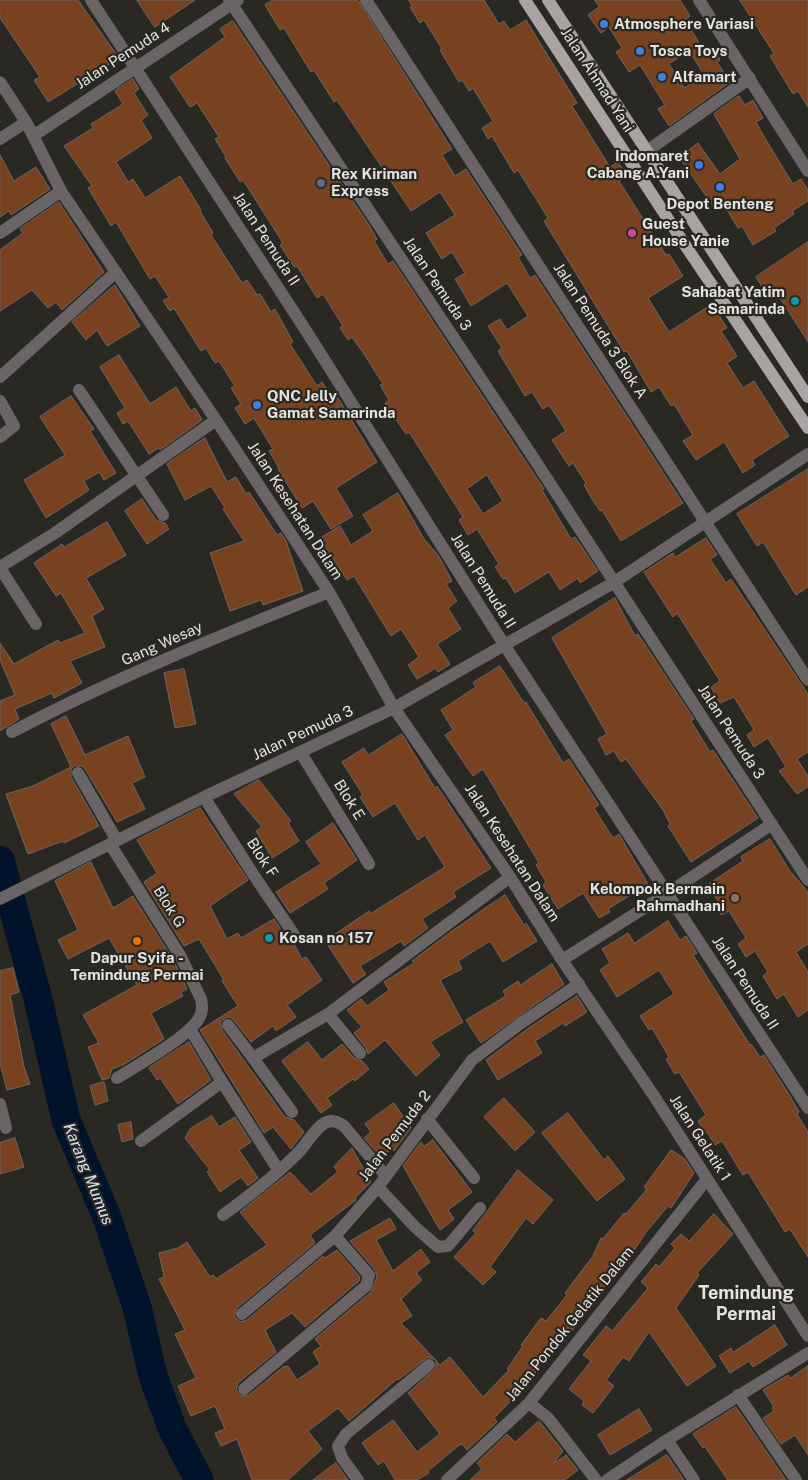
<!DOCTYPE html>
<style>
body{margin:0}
canvas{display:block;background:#2a2822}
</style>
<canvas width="808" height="1480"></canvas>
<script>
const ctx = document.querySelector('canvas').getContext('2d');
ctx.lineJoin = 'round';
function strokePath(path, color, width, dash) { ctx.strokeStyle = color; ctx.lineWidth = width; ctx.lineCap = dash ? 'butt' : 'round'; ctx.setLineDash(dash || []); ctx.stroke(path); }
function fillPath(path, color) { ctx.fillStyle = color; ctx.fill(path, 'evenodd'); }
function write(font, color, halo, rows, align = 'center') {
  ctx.font = font + ' "Public Sans",sans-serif'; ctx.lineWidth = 4.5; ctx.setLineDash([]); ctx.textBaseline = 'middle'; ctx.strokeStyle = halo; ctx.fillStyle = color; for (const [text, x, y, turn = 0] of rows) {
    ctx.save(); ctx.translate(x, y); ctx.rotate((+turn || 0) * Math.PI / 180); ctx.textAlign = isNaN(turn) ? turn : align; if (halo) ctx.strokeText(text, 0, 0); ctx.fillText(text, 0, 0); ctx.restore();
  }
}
const river = new Path2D(`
 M0,860L38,999L66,1120L106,1215L137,1307L153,1376L172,1428L199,1480`);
const building = new Path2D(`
 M0,0H78L119,58L48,102L34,80L40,77L0,18Z
 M137,0H195L155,27Z
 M273,0H358L452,149L442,155L455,176L466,169L522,255L518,257L530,278L535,275L683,503L621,541L602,510L600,511L592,499L584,485L586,483L573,463L569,466L552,440L566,431L549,405L543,409L532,392L525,396L498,351L502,348L488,326L500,319L507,330L528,316L507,283L471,306L455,279L465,273L452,252L442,259L426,233L455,215L440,192L411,211L337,100L334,102L314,70L311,72L284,28L280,30L265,5Z
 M409,0H484L499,24L504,21L510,30L526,20L577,103L572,106L610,167L618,162L627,176L619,181L666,255L669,254L683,276L648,298L669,332L712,304L727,328L721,331L737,356L727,363L743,388L754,381L789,436L752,460L755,465L743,473L724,442L696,460L683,441L693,435L674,404L671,406L659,387L651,392L627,351L624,352L544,221L548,218L518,170L514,173L492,136L488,139L482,128L493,121L473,88L469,91L462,80L459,82L440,50L442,49L424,20L420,23L410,7L412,6Z
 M595,0H680L690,16L685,20L704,51L712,47L720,60L717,62L730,82L669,126L658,109L665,105L640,65L629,72L616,52L622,48L609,27L601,33L588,15L599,7ZM689,51L705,76L684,88L669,64Z
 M740,0H808V107L798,91L793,94L770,56L774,54Z
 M233,21L369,225L377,239L374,241L388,264L393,261L544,489L542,490L571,539L575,537L598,571L580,583L578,578L560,590L549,572L515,593L506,578L503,579L495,567L499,564L477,529L468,535L459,520L463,517L425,457L409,432L406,434L385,403L389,400L380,385L383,384L364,354L352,337L348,340L340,328L343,326L323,294L317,298L297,266L294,267L280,245L283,243L243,180L240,182L225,158L226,157L215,139L219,137L197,103L190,107L170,77L225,37L220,29ZM487,475L503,501L483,514L467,489Z
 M133,79L139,89L134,93L148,115L141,120L152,138L116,162L128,182L133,179L145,198L180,176L201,210L200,211L213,233L211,235L242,283L247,280L257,295L260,294L271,312L275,309L293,342L290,344L317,386L322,382L334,400L338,398L377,462L336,488L353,516L331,529L313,501L302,508L278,469L279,468L269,451L273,449L254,418L245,424L235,408L241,404L231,388L235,386L219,361L215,363L206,348L201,351L174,308L170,311L163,301L169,297L155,276L150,279L116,222L111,226L88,188L92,186L64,146L93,128L91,124L123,104L115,91Z
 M739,96L745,105L753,100L763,118L756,122L769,145L793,184L801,179L808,190V201L792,211L794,214L774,228L776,231L753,245L742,226L738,228L721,200L713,206L679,157L698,143L720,174L740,159L714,114Z
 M0,155L14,181L36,167L50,189L11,215L9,211L0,217Z
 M59,202L104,272L62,310L56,302L48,308L32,290L0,311V250L23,233L20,229Z
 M808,242V342L775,290L767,295L756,277Z
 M115,285L140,326L107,346L97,330L86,340L72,322Z
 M119,355L150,404L176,387L191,411L195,408L202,420L160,450L159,448L149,454L128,421L123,424L117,413L125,408L100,367Z
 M71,396L94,429L90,431L116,473L104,480L99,472L84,481L89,490L46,518L24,480L65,455L40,417Z
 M205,438L227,482L236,477L246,494L249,492L277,535L281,533L286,541L303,591L263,605L261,600L230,611L210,553L244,541L223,509L225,508L211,486L185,500L167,464Z
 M808,469V587L796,595L763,542L757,546L737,514Z
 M398,493L424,539L438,555L452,581L446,584L457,601L448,608L461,629L437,644L450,664L438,672L436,668L417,679L408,665L419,657L401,629L391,636L354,576L347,580L320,538L340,526L351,545L373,531L363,515Z
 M142,499L156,520L165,523L169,529L147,544L125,511Z
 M107,522L126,555L86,578L104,609L92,616L105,647L70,661L82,683L54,698L52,693L15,709L19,719L0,731V701L15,695L0,660V643L14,664L58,640L60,643L85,633L61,593L56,596L34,563L62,544L64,547Z
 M706,538L717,555L710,559L726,583L731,579L808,694V752L797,759L808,776V787L797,794L779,771L786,767L768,738L754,747L747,735L754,730L734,697L720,703L711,687L720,681L677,613L673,617L644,572L673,553L675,557Z
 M615,598L635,636L638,634L694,719L691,721L710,752L713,750L758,818L691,862L668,826L670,824L663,810L626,759L621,762L614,751L606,755L598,739L607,734L552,638Z
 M500,666L524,703L526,702L563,763L569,759L599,805L594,808L613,838L619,834L648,884L608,909L610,912L599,918L583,893L558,909L543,885L546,882L536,865L539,863L483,769L473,776L445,735L453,730L441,710L476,687L473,683Z
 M184,669L196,724L175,728L164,673Z
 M66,716L85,755L128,736L145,777L132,783L145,809L117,822L85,769L82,766H74L71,769V777L99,826L64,843L63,841L28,854L6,794L33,786L71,767L51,724Z
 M402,734L435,788L437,786L491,868L453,892L456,897L422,919L428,928L404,946L401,941L360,966L366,974L353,983L325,941L369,911L370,914L445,867L425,835L418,840L395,803L373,817L360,797L363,795L342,762L364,748L368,755Z
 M259,780L291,821L288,823L299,841L272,858L256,831L262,827L234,794Z
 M200,808L248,880L210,906L227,939L238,933L241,938L274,919L288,941L294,944L302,959L306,957L322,980L287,1005L296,1017L276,1031L273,1026L251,1042L232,1018L227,1017L220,1022L222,1030L285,1117L294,1120L304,1132L291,1149L273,1127L264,1133L200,1030L238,1006L222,981L224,980L199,939L184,946L144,882L157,873L137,840Z
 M333,823L357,860L324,883L328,889L290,913L276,892L321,864L306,842Z
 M770,839L790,871L808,892V944L796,952L808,972V1010L798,1017L784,994L777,999L763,976L768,972L755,951L746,957L738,944L746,938L729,911L721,915L714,904L718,901L707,885L743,861L741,857Z
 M91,862L113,908L133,896L174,961L187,989L181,992L183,996L151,1013L164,1039L123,1065L112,1069L109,1078L102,1080L88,1047L99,1043L83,1015L137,985L109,938L68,959L58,940L78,930L55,881Z
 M505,895L524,925L526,923L537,941L503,962L490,941L458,961L462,969L440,980L463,1022L430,1042L440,1055L416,1076L385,1040L368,1054L366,1048L354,1033L362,1027L347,1010L361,999L367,1006L389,990L384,982L414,963L412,961L452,931Z
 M668,921L680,940L686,936L697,953L693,955L750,1045L751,1044L760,1057L764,1055L790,1096L799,1112L797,1114L808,1132V1257L790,1229L785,1232L748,1172L743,1175L722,1141L715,1145L707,1132L705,1133L698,1121L706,1115L679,1072L675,1074L666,1059L669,1057L652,1028L649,1030L640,1016L674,994L659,970L617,997L600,970L610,963L602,949L628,933L634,943Z
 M552,964L564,984L481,1043L466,1020L506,996L503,991L518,981L520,985Z
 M13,968L19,992L10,995L24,1067L30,1084L7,1090L0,1063V971Z
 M577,996L587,1012L565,1026L563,1023L535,1041L542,1053L498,1080L486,1060L526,1030Z
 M189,1042L211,1080L178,1104L160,1078L157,1080L149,1068Z
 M308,1042L322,1060L342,1044L354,1058L362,1061L369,1069L355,1081L353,1079L327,1098L332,1105L321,1113L282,1061Z
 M104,1082L108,1101L95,1105L90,1086Z
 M504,1098L535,1132L515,1151L484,1117Z
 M394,1103L411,1128L394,1151L393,1148L381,1157L364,1138L371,1132L365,1124Z
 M568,1113L604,1160L608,1156L625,1179L597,1201L542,1133Z
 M212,1116L219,1127L235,1117L251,1142L239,1150L258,1178L248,1186L241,1177L220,1192L207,1172L210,1170L185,1138L190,1129Z
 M131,1122L133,1139L122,1142L118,1125Z
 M15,1138L24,1167L0,1174V1143Z
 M433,1140L472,1192L448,1210L454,1219L440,1230L403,1166L421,1142L424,1146Z
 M352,1148L371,1182L355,1198L356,1200L310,1235L315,1243L237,1308L234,1316L240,1322L247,1320L323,1256L325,1258L337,1250L360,1277L359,1281L305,1327L292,1313L265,1330L276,1352L238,1383L236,1390L241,1396L249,1395L283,1367L288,1366L297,1380L320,1364L313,1352L321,1346L315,1339L371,1292L377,1277L375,1270L350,1241L390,1218L396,1229L376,1240L393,1271L421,1249L430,1262L416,1273L422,1280L401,1299L412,1316L401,1323L440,1365L450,1357L483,1397L509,1370L507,1369L523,1346L521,1345L541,1318L546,1321L567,1295L565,1293L593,1256L601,1238L603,1239L624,1213L626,1214L647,1189L644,1187L671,1150L685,1159L694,1173L671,1208L668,1206L647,1231L620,1271L616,1268L603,1289L600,1286L580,1313L584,1316L570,1333L566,1330L538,1364L540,1366L528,1383L494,1418L497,1422L467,1450L462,1444L459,1445L428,1471L429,1473L417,1480H395L384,1461L378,1465L362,1443L393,1420L417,1452L440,1434L408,1393L436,1368V1360L428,1357L398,1380L397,1379L349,1421L338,1408L308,1431L322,1449L288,1480H252L237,1439L221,1446L215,1433L225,1429L215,1406L191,1416L178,1386L196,1378L175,1334L185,1330L159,1279L164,1277L159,1253L178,1248L187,1242L210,1277L213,1275L216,1279L267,1245L240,1212L290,1172L311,1194L338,1172L334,1167Z
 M518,1170L553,1200L533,1224L526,1218L490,1267L496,1272L483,1285L454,1257L476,1233L473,1231Z
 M714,1214L733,1234L697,1273L699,1275L676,1308L716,1366L687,1386L649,1332L629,1361L623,1357L606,1380L614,1386L593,1413L582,1405L584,1401L569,1389L591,1361L583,1355L606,1326L612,1331L648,1288L641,1282L656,1264L659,1267L675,1248L671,1244L681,1234L689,1241Z
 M775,1325L787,1345L753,1367L749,1361L730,1373L719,1356L731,1348L733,1352Z
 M808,1366V1455L795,1435L781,1444L763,1418L774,1411L772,1408L774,1407L763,1390L788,1375L790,1378Z
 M736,1407L786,1480H728L705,1447L703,1448L693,1434Z
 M639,1409L652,1430L610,1455L598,1435Z
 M539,1421L563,1451L553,1464L566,1455L578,1470L565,1480H470L482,1469L477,1463L507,1434L515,1442Z
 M667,1455L684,1480H627Z
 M336,1463L348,1480H313Z`);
const minor = new Path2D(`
 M91,0L303,326L505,646L808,1108
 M229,0L527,448L808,880
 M366,0L808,680
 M699,0L808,171
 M0,82L26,122L61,191L216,420L329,592L394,708L510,877L562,960L654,1096L808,1336
 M33,136L238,0
 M0,139L26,122
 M647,151L750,78
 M0,233L61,191
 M0,377L116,272
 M79,390L163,515
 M0,401L14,426L0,437
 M0,567L55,533L216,420
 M0,568L36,624
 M12,732C114,678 222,635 329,592
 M301,753L369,864
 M78,773L116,839
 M204,797L253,874L295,936
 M110,844L181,957L201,999C202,1004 203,1009 201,1014C195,1034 136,1066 117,1078
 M0,899L204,797L394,708L613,583L808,454
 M562,960L668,893L772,824
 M328,1014L360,1053
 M228,1025L253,1058L328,1014L510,877
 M253,1058L292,1112
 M222,1082L279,1171
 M0,1104L6,1128
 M427,1119L474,1178
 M141,1141L222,1082L190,1029
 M378,1187L415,1227L438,1247L448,1246L480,1208
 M223,1215C249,1196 275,1176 298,1153C306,1145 313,1131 323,1124C330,1119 337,1121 344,1126L386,1176
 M242,1314L335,1236L378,1187L472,1060L521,1023L579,984
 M244,1389L366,1286L369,1275L335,1236
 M738,1395L796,1480
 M529,1403L548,1418L596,1480
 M667,1440L694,1480
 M358,1480L342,1458L338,1446L346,1434L429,1365
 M447,1480L529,1403L707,1179
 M607,1480L667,1440L808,1353`);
const primary = new Path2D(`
 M525,0L685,245L808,428
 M548,0L808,397`);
const markers = [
 [604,24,5,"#3f7fe0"],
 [640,51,5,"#3f7fe0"],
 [662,77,5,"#3f7fe0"],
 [699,165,5,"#3f7fe0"],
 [321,183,5,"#5c6f8a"],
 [720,187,5,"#3f7fe0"],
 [632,233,5,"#d1479c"],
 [795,301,5,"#0f9aa8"],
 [257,405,5,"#3f7fe0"],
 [735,898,5,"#8d6e63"],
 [269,938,5,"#0f9aa8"],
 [137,941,5,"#e8710a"]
];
const poiNames = [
 ["Atmosphere Variasi",614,24],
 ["Tosca Toys",650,51],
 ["Alfamart",672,77],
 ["Indomaret",689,156,"right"],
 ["Cabang A.Yani",689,173,"right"],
 ["Rex Kiriman",331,174],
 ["Express",331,191],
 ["Depot Benteng",720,204,"center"],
 ["Guest",642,224],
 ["House Yanie",642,241],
 ["Sahabat Yatim",785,292,"right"],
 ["Samarinda",785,309,"right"],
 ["QNC Jelly",267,396],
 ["Gamat Samarinda",267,413],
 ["Kelompok Bermain",725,889,"right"],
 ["Rahmadhani",725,906,"right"],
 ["Kosan no 157",279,938],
 ["Dapur Syifa -",137,958,"center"],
 ["Temindung Permai",137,975,"center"]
];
const streetNames = [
 ["Jalan Pemuda 4",123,56,-33],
 ["Jalan Ahmad Yani",597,80,57],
 ["Jalan Pemuda II",266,239,57],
 ["Jalan Pemuda 3",437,284,56],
 ["Jalan Pemuda 3 Blok A",600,331,57],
 ["Jalan Kesehatan Dalam",295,511,57],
 ["Jalan Pemuda II",483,581,58],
 ["Gang Wesay",162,644,-24],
 ["Jalan Pemuda 3",731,732,57],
 ["Jalan Pemuda 3",303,733,-25],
 ["Blok E",349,800,58],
 ["Jalan Kesehatan Dalam",512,853,57],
 ["Blok F",262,858,57],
 ["Blok G",169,907,58],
 ["Jalan Pemuda II",745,983,57],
 ["Jalan Pemuda 2",395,1136,-53],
 ["Jalan Gelatik 1",700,1138,57],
 ["Jalan Pondok Gelatik Dalam",570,1324,-51]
];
const waterNames = [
 ["Karang Mumus",88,1174,68]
];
const quarterNames = [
 ["Temindung",746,1293],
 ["Permai",746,1314]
];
strokePath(river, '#01132a', 29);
fillPath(building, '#78411f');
strokePath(building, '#6e6662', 1);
strokePath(minor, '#696566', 12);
strokePath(primary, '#aba3a3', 12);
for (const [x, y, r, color] of markers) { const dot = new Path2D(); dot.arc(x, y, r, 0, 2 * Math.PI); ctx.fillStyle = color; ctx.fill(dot); strokePath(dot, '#2a2822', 2); }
write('bold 15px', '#e4e3df', '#2a2822', poiNames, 'left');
write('15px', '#e4e3df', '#2a2822', streetNames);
write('italic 16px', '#d5e1f0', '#2a2822', waterNames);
write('bold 18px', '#e4e3df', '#2a2822', quarterNames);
</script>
